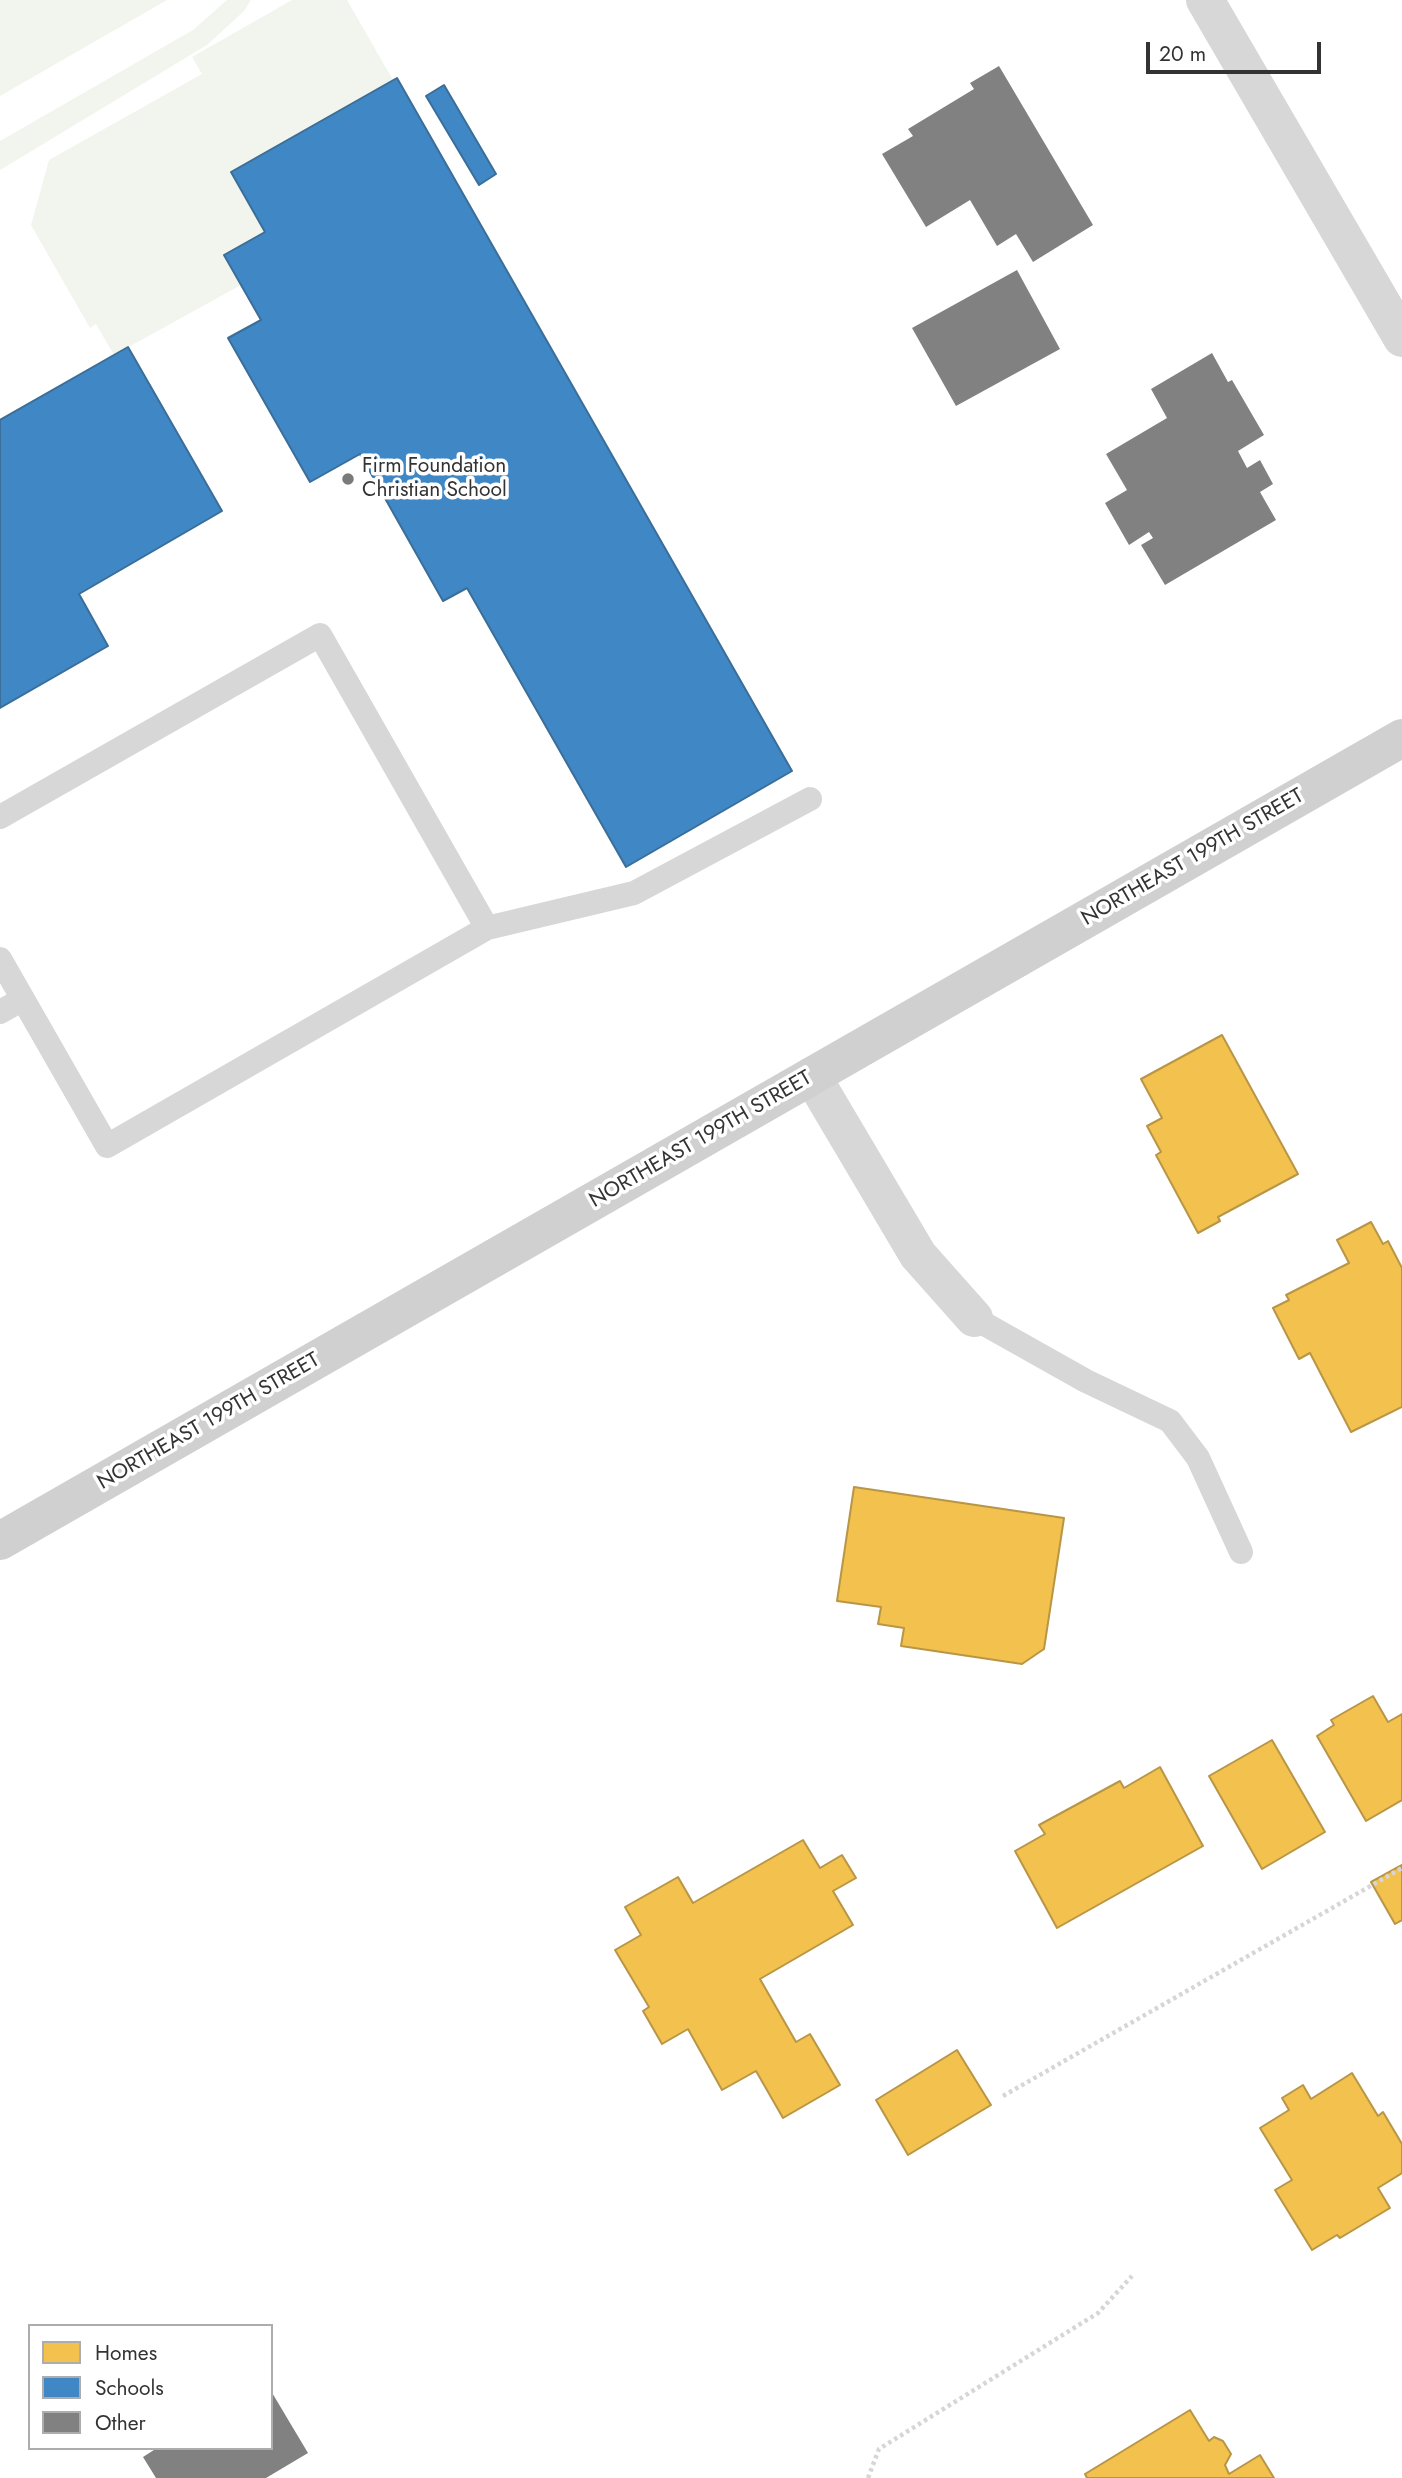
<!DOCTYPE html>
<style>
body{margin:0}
#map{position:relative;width:1402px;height:2478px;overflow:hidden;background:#fff;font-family:Jost,sans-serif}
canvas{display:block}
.legend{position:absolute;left:28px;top:2324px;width:245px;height:126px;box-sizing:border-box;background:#fff;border:2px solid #adadad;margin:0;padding:9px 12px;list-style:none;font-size:21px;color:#333}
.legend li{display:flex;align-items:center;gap:14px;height:35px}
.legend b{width:35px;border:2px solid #adadad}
.scale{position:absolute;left:1146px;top:42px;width:175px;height:32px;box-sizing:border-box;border:4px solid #333;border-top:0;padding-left:9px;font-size:21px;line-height:24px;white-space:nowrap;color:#333;-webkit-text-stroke:5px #fff;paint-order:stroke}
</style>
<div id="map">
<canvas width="1402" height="2478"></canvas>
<ul class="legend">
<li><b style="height:19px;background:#f2c14e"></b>Homes</li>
<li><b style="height:19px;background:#3f88c5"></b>Schools</li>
<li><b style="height:19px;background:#818181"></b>Other</li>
</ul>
<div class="scale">20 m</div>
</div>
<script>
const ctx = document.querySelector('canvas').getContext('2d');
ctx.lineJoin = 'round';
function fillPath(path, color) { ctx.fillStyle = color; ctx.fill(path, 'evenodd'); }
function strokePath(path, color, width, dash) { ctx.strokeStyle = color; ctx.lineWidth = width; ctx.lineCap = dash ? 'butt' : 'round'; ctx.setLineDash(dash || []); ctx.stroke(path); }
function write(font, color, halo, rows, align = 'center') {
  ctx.font = font + ' Jost,sans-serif'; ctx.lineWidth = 7; ctx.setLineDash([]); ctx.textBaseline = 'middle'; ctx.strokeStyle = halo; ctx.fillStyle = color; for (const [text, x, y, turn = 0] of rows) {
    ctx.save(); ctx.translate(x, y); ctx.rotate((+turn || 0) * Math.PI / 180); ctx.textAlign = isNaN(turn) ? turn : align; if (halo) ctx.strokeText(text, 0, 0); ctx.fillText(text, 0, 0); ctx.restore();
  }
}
const green = new Path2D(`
 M0,0H167L0,96Z
 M227,0H251L244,11L207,45L0,170V141L193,30Z
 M292,0H347L393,80L231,172L265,232L224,255L241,285L114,355L96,324L90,328L31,225L49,160L202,74L192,57Z`);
const homes = new Path2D(`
 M1222,1035L1298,1174L1218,1217L1220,1221L1198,1233L1156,1155L1161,1152L1147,1126L1162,1118L1141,1079Z
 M1371,1222L1383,1244L1388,1241L1402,1268V1407L1351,1432L1310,1353L1299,1359L1273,1308L1289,1300L1286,1295L1349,1263L1337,1240Z
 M854,1487L1064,1518L1044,1649L1022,1664L901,1646L904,1628L878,1624L881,1607L837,1601Z
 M1373,1696L1388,1722L1402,1714V1800L1366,1821L1317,1736L1334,1725L1331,1720Z
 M1272,1740L1325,1832L1262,1869L1209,1776Z
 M1160,1767L1203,1846L1057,1928L1015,1851L1045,1834L1039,1825L1120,1781L1124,1788Z
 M803,1840L820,1868L842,1855L856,1878L833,1891L853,1925L760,1979L796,2042L810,2034L840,2085L783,2118L756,2071L722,2090L688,2029L662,2044L643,2011L649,2007L615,1950L641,1935L625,1907L678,1877L693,1903Z
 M1402,1865V1920L1395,1924L1371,1882Z
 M957,2050L991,2105L908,2155L876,2100Z
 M1352,2073L1378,2116L1383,2112L1402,2144V2173L1378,2188L1390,2208L1340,2238L1337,2235L1312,2250L1275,2190L1292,2180L1260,2128L1289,2110L1282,2098L1303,2085L1311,2099Z
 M1190,2410L1209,2441L1214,2437L1223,2441L1231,2454L1225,2465L1229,2474L1260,2455L1274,2478H1087L1085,2474Z`);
const schools = new Path2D(`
 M397,78L792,771L626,867L467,588L443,601L360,454L310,482L228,338L261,320L224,255L265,232L231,172Z
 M444,85L496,174L479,185L426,96Z
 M128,347L222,511L79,594L108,646L0,708V420Z`);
const building = new Path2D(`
 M999,66L1093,225L1033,262L1016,234L997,246L970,200L926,227L882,154L913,136L908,129L974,89L970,83Z
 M1017,270L1060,349L956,406L912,328Z
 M1212,353L1228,382L1232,380L1264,435L1238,451L1247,468L1260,460L1273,484L1260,492L1276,520L1165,585L1141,545L1153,538L1149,532L1129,545L1105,503L1127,490L1106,454L1167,418L1151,389Z
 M271,2391L308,2453L266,2478H156L143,2457L157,2448H271Z`);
const path = new Path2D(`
 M1003,2096L1402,1868
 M868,2478L879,2449L1098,2313L1132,2276`);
const service = new Path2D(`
 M0,817L320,635L487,928L107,1146L0,959
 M487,928L634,893L810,799
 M0,1012L23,999
 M974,1318L1086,1381L1170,1421L1198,1458L1241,1552`);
const minor = new Path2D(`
 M1205,0L1402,338
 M812,1076L918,1255L974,1318`);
const secondary = new Path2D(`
 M0,1541L1402,738`);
const markers = [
 [348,479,7,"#7a7a7a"]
];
const poiNames = [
 ["Firm Foundation",362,467],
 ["Christian School",362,491]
];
const streetNames = [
 ["NORTHEAST 199TH STREET",1193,858,-30],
 ["NORTHEAST 199TH STREET",701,1140,-30],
 ["NORTHEAST 199TH STREET",209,1422,-30]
];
fillPath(green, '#f1f5ed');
fillPath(homes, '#f2c14e');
strokePath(homes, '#b99646', 2);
fillPath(schools, '#3f88c5');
strokePath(schools, '#3b6e99', 2);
fillPath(building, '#818181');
strokePath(path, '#d6d6d6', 4.5, [3.5, 3.5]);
strokePath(service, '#d7d7d7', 24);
strokePath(minor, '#d7d7d7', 38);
strokePath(secondary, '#d0d0d0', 38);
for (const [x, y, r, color] of markers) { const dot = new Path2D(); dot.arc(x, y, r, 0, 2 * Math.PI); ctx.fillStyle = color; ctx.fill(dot); strokePath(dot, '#fff', 2.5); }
write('21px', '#333', '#fff', poiNames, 'left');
write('21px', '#333', '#fff', streetNames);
</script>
